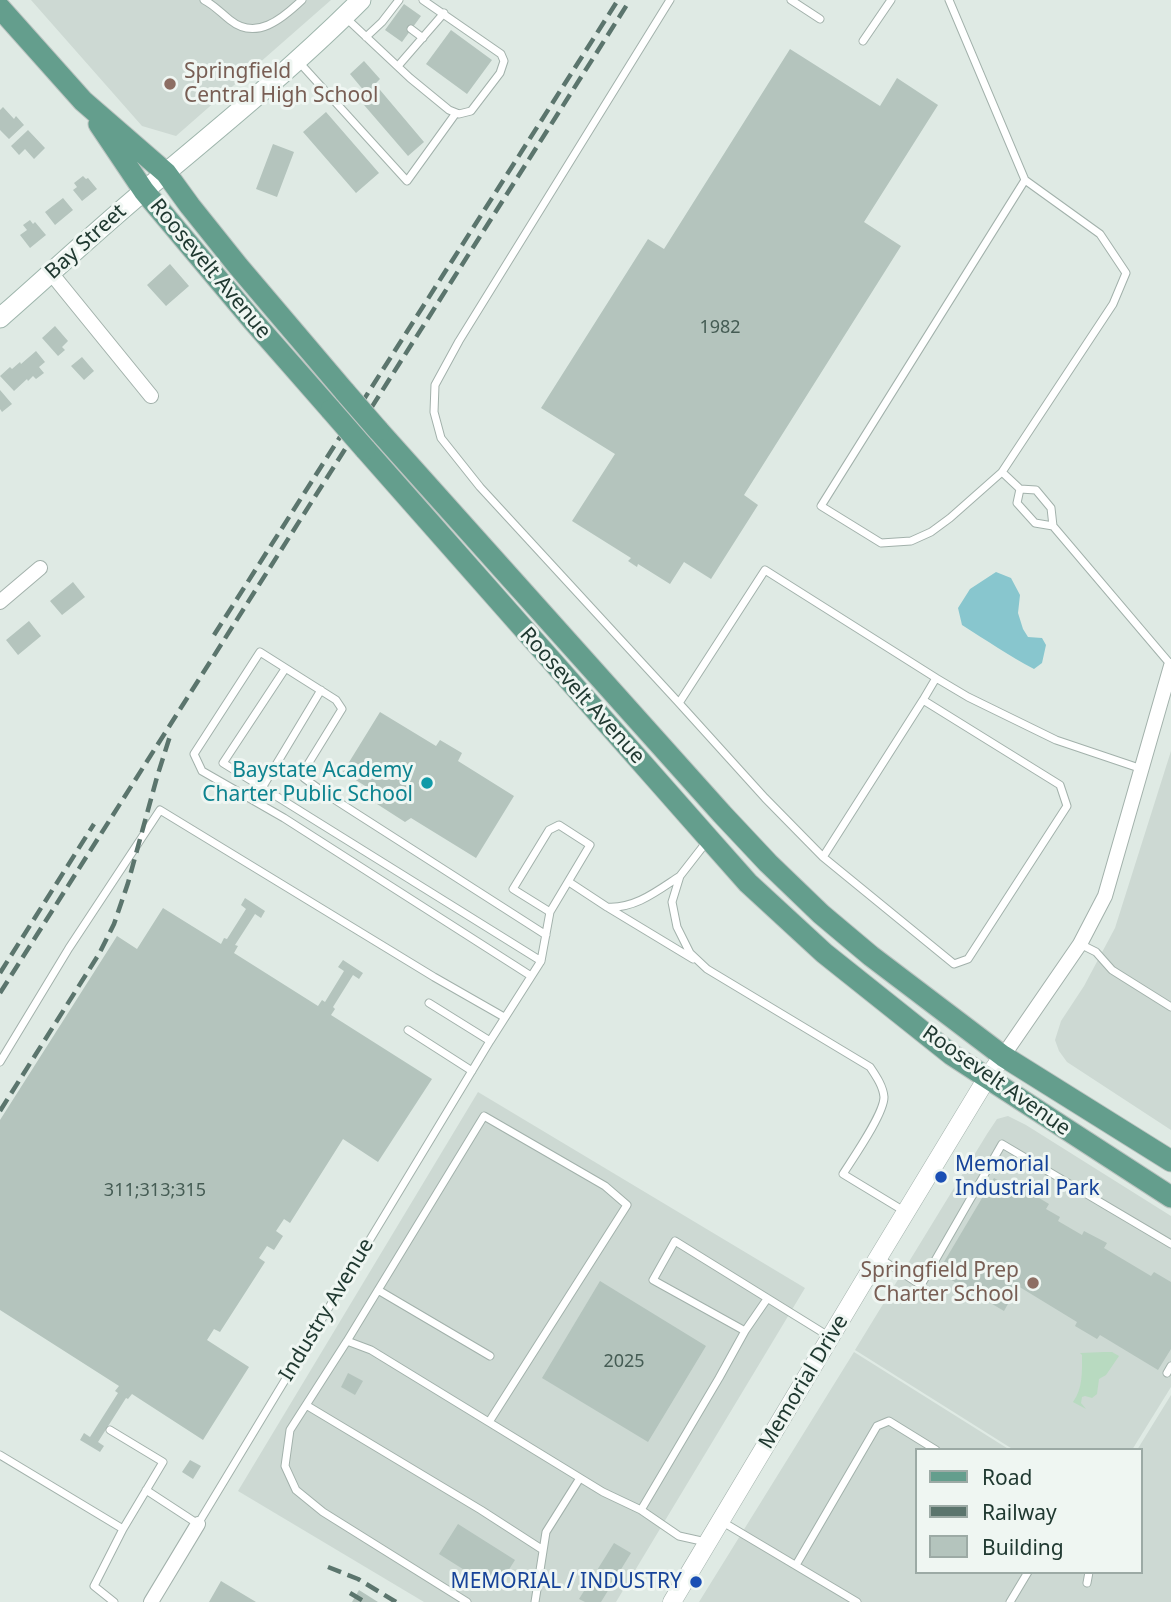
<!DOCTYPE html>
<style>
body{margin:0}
#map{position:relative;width:1171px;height:1602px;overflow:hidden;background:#dfeae4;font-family:"Noto Sans",sans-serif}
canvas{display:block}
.legend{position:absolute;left:915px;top:1448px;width:228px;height:126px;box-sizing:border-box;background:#eff6f2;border:2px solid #9caaa5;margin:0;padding:9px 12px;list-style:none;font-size:21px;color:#203931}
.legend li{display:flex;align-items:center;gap:14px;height:35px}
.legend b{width:35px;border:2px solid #9caaa5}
</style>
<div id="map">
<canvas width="1171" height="1602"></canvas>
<ul class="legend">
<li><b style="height:9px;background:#649e8d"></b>Road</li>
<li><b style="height:9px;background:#5b756d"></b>Railway</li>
<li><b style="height:19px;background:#b4c4bd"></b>Building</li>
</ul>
</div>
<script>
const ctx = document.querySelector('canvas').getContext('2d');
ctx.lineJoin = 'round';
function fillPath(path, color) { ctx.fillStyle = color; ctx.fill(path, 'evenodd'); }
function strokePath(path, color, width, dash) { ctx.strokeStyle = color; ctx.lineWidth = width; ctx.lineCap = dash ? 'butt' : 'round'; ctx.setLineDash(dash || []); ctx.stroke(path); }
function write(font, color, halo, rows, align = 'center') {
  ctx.font = font + ' "Noto Sans",sans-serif'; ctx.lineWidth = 6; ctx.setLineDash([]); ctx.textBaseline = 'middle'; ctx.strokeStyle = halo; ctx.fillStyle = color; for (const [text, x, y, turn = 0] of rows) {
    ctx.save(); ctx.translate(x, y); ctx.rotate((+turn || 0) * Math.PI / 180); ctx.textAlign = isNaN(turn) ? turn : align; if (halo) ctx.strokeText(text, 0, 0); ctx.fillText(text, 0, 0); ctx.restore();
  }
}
const built = new Path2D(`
 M31,0H331L176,136L142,126Z
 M1171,751V1130L1067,1062L1059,1051L1055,1040L1061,1021L1084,986L1115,928Z
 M478,1092L805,1288L616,1602H424L238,1491Z
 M1008,1116L1026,1125L1171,1216V1387L1132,1450H1014L855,1350L987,1134L997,1119Z
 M854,1352L1010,1450H917V1572H1141V1450H1137L1171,1395V1602H699Z`);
const green = new Path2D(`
 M1104,1352H1112L1119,1356L1106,1375L1099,1379L1097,1394L1092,1398L1085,1396L1082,1397L1081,1403L1086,1409L1073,1402C1083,1388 1082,1372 1082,1355L1080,1353Z`);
const water = new Path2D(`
 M996,572L1011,578L1020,595L1018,613L1023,629L1028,637L1042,638L1046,645L1042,663L1034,669C1009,656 986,640 962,625L958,608L970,589Z`);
const building = new Path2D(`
 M404,4L421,16L402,42L385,30Z
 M451,30L492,60L467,94L426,64Z
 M790,49L880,106L897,78L938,105L864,222L901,246L744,495L758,505L711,579L684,562L670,584L638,564L637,567L628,561L631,558L572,521L615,454L541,408L648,239L664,249Z
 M364,61L380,79L375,84L424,142L408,156L358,98L365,92L350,74Z
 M3,107L14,119L16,116L24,125L9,139L0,130V110Z
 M326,112L379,173L356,193L303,132Z
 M28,130L45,148L34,159L25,149L19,155L11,146Z
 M273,144L294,152L277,197L256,189Z
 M83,176L86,179L88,178L97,189L82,201L73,190L77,187L74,183Z
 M63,198L73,210L55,225L45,212Z
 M30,220L33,224L35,222L46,235L30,248L20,235L27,230L23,225Z
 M170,264L189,286L166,306L147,285Z
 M55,326L68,341L62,347L65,350L58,356L42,338Z
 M36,351L45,362L39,367L44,373L36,379L33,376L28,381L27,379L14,391L0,376L10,367L12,369L20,362L21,364Z
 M82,357L94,371L84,380L71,366Z
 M0,390L12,404L2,412L0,409Z
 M73,582L85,597L62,615L50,601Z
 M29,621L41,636L18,655L6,640Z
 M380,712L436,746L440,740L462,753L458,761L514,796L476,858L411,818L405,822L377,804L378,794L343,772Z
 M245,898L265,911L261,918L255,914L235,945L238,946L234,953L318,1006L322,1000L325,1002L344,971L338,967L343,960L363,973L359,979L353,975L333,1007L335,1009L331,1015L432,1079L378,1162L343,1139L290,1223L284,1219L276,1231L283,1236L274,1250L267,1246L259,1258L265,1262L220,1332L214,1329L207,1340L249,1367L203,1440L132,1394L128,1399L126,1398L98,1442L104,1446L100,1452L80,1440L84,1433L90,1437L118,1393L115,1391L119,1386L0,1310V1120L117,936L137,949L163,908L221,944L224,938L227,939L246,909L241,905Z
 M994,1178L1008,1186L1011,1181L1049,1204L1046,1209L1060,1217L1058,1221L1082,1235L1084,1231L1107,1243L1104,1248L1151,1276L1154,1272L1171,1282V1349L1158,1370L1100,1335L1097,1339L1075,1326L1077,1322L1018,1286L1004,1311L938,1272Z
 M600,1281L706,1346L648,1442L542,1378Z
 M348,1373L363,1381L355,1395L341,1387Z
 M190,1460L201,1466L193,1479L182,1472Z
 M458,1524L515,1560L496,1590L439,1554Z
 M614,1543L631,1553L601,1602H585L579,1599Z
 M221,1581L256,1602H209Z
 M359,1590L378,1602H352Z`);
const service = new Path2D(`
 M204,0C214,5 221,13 230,20C256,41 282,19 302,0
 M670,0L459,341L435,385L434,412L441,438L480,487L679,703
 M791,0L820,19
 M949,0L1025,180L1100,234L1126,273L1113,304L1002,472L1020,489L1036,490L1051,508L1053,526L1171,665
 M345,17L410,78L449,110L459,114L471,111L500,73L504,61L501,54L423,0
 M411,29L423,38
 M366,37L382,22L399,0
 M863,41L891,0
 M298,61L407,181L456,113
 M398,66L444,13
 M1002,472L950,518L931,532L911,541L881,543L821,506L1025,180
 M1020,489L1017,503L1035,523L1053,526
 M936,678L968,697L1056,740L1142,769
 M262,788L321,690
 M823,857L923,700L936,678L765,570L679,703L765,798L823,857L954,964L968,959L1067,806L1060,785L923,700
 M680,876L708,840
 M569,882L607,907L693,959
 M607,907C635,909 657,891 680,876L672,902L677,927L690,953L707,969L870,1067C876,1076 883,1086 884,1097C884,1114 853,1158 843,1174L904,1211
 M1080,944L1096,952L1112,970L1171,1007
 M541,961L550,912L590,845L559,825L549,830L513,889L550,912
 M531,976L284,818L202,771L194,754L260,652L336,700L342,709L305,769L304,778L326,794L546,935
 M429,1003L490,1041
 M408,1030L472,1071
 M0,1062L69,948L160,810L434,977L504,1017
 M879,1258L921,1285L1002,1144L1171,1244
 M378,1290L490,1356
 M745,1331L653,1280L675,1241L830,1337
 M347,1341L484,1116L605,1186L627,1205L489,1422
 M1167,1373L1171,1366
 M306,1405L481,1510L543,1550
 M110,1430L163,1462L123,1529L94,1586L114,1602
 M0,1455L123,1529
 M146,1490L198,1524L490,1041L541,961L223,763L285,669
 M641,1510L719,1378L745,1331L767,1299
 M721,1521L857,1602
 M796,1565L877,1426L889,1421L936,1450
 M1087,1583L1089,1572
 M467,1602L323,1512L296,1490L285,1466L290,1430L347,1341L371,1350L603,1492L641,1510L679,1536L706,1542
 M535,1602L546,1532L580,1478
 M1010,1602L1028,1572`);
const minor = new Path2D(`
 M51,273L151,396
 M0,602L40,568
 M1003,1056L1080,944L1105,896L1171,666
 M151,1602L198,1524`);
const tertiary = new Path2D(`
 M672,1602C776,1427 881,1252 987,1078L1003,1056`);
const secondary = new Path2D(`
 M0,318C48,276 95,232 144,191C218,129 293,68 361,0`);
const primary = new Path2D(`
 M0,8L83,101L166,173L190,206L238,266L345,392
 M99,124L144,191L253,321L331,410
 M378,430L722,814L768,863L821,914L871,956L1003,1056L1171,1161
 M365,449L709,839L748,883L824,953L952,1055L1171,1197`);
const rail = new Path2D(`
 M214,635L618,0
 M0,973L94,824
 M0,993L630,0
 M0,1111L99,954L114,924L128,883L157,777L170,736
 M328,1567L358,1579L396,1602
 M350,1593L365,1602`);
const primaryBridge = new Path2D(`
 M345,392L378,430
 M331,410L365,449`);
const markers = [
 [170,84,7,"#8d6e63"],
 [427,783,7,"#0f9aa8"],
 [941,1177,7,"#1a4fb4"],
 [1033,1283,7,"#8d6e63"],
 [696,1582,7,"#1a4fb4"]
];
const numberNames = [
 ["1982",720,328],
 ["311;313;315",155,1191],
 ["2025",624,1362]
];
const educationNames = [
 ["Springfield",184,72],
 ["Central High School",184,96],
 ["Springfield Prep",1019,1271,"right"],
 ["Charter School",1019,1295,"right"]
];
const streetNames = [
 ["Bay Street",86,242,-42],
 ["Roosevelt Avenue",210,269,50],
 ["Roosevelt Avenue",582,696,48],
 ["Roosevelt Avenue",996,1081,35],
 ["Industry Avenue",327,1310,-59],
 ["Memorial Drive",804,1382,-59]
];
const cultureNames = [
 ["Baystate Academy",413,771],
 ["Charter Public School",413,795]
];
const transitNames = [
 ["Memorial",955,1165],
 ["Industrial Park",955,1189],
 ["MEMORIAL / INDUSTRY",682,1582,"right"]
];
fillPath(built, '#cdd9d3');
fillPath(green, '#b8dac0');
fillPath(water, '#88c6ce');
fillPath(building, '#b4c4bd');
strokePath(service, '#a2b1ab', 9);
strokePath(minor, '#a2b1ab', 16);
strokePath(tertiary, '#a2b1ab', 19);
strokePath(secondary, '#9eb5ac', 21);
strokePath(primary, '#bcc4c1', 23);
strokePath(service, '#fff', 7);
strokePath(minor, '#fff', 14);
strokePath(tertiary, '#fff', 18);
strokePath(secondary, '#fff', 19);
strokePath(primary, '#649e8d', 21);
strokePath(rail, '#5b756d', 4.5, [14, 7]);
strokePath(primaryBridge, '#bcc4c1', 23, []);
strokePath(primaryBridge, '#649e8d', 21);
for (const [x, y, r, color] of markers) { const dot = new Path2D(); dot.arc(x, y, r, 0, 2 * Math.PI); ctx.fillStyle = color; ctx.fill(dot); strokePath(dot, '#eff6f2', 2.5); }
write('18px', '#455c54', null, numberNames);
write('21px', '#785e54', '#eff6f2', educationNames, 'left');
write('21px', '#203931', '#eff6f2', streetNames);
write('21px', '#0d838f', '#eff6f2', cultureNames, 'right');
write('21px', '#164399', '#eff6f2', transitNames, 'left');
</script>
